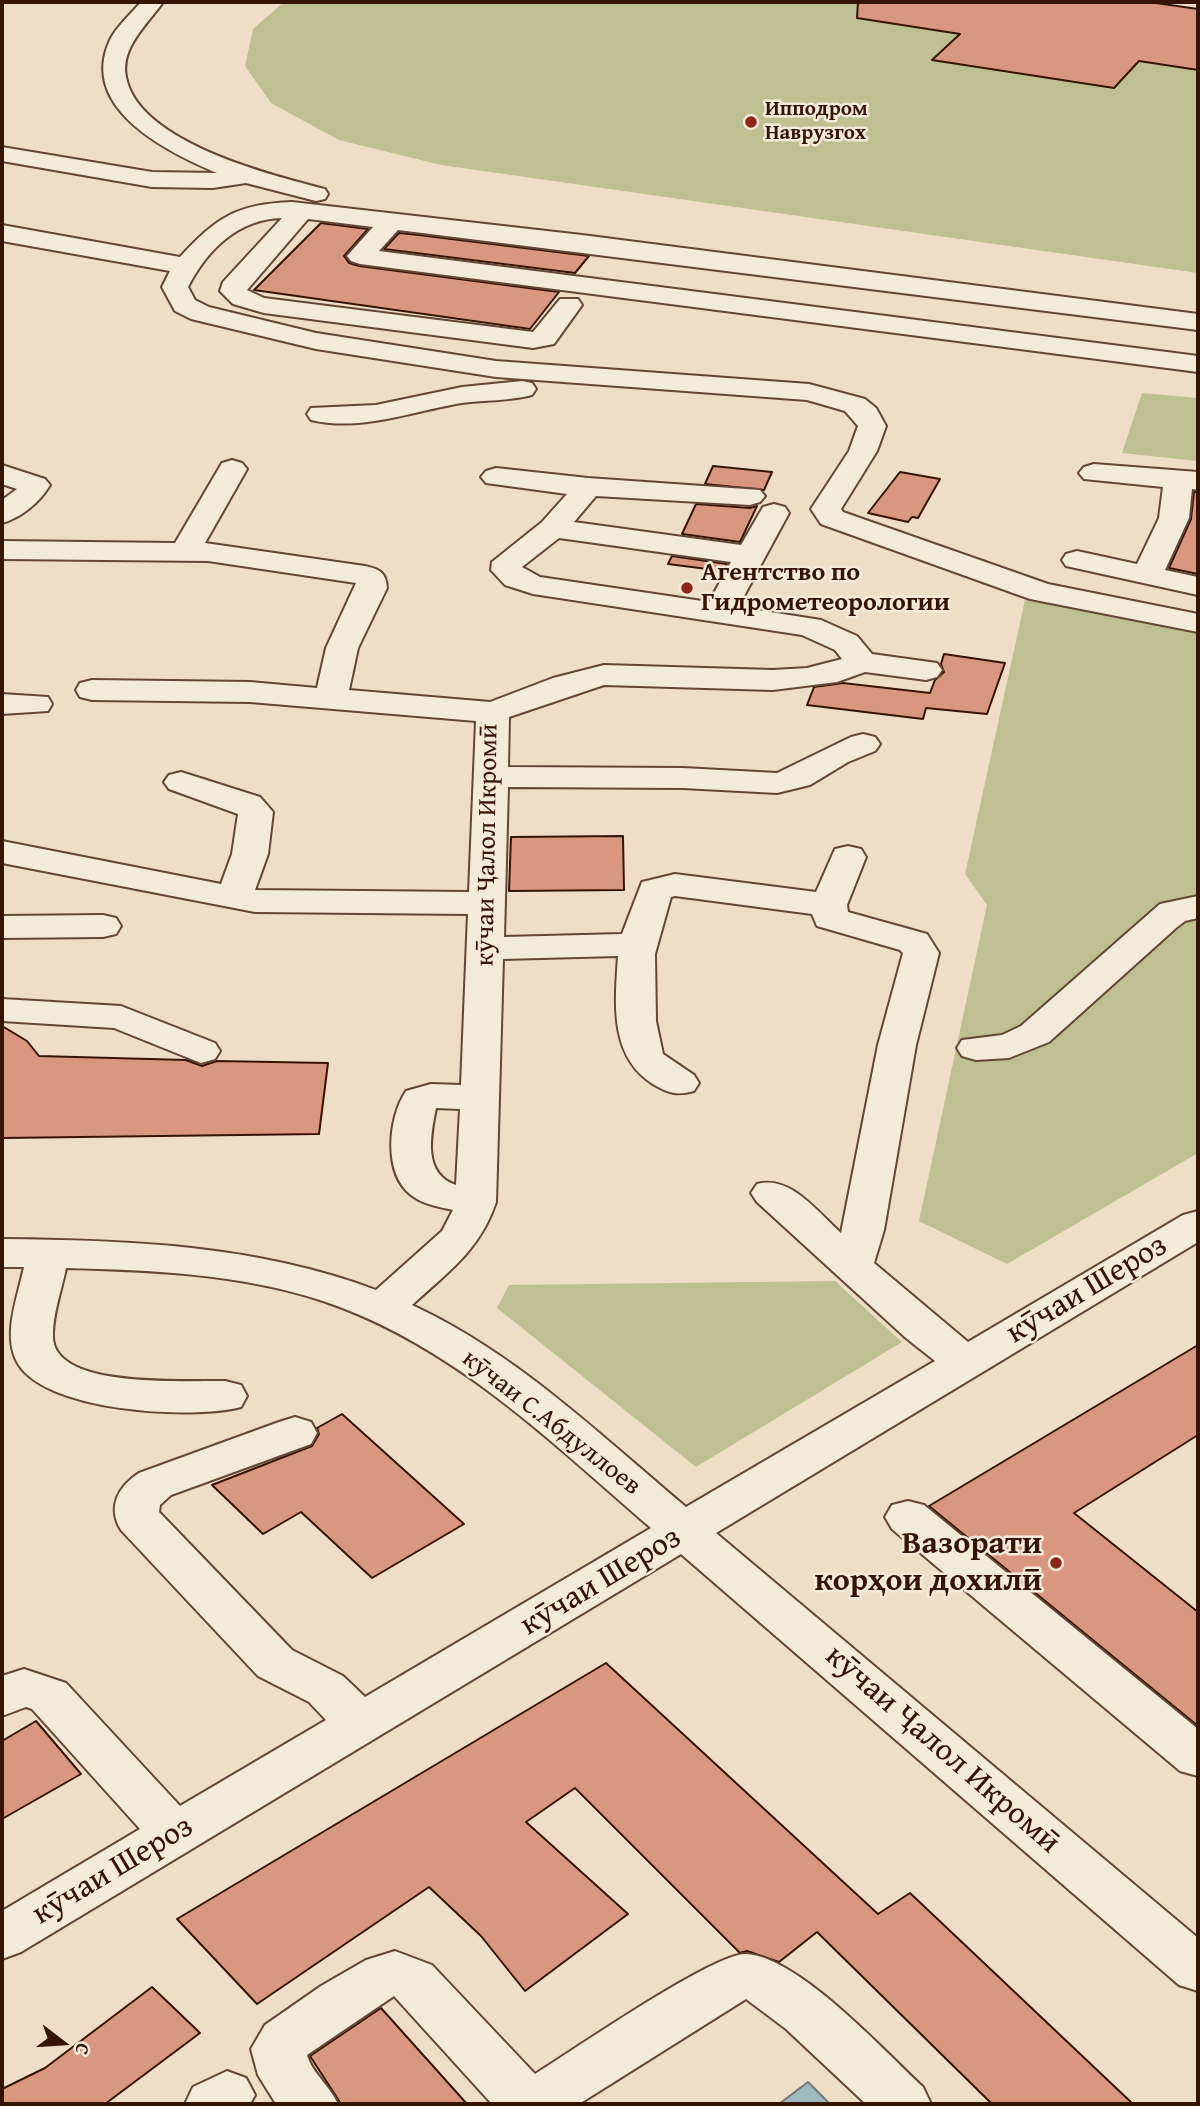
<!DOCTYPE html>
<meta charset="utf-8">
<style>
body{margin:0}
#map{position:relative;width:1200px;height:2106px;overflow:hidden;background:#eedec5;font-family:"Gentium Book Plus",serif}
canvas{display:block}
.frame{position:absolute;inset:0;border:4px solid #351404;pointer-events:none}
.north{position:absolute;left:28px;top:2008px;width:70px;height:70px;-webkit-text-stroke:5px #f4ead9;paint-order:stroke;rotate:107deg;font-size:19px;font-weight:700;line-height:28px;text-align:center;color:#351404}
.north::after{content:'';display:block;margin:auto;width:24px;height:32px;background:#351404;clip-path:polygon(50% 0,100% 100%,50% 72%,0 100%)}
</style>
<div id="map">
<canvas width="1200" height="2106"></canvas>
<div class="frame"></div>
<div class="north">С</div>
</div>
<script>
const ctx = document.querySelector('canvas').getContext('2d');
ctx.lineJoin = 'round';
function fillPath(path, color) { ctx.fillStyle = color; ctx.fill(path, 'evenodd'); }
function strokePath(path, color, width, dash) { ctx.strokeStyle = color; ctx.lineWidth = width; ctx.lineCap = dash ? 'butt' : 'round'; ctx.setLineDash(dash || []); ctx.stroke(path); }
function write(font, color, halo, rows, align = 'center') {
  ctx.font = font + ' "Gentium Book Plus",serif'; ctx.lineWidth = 5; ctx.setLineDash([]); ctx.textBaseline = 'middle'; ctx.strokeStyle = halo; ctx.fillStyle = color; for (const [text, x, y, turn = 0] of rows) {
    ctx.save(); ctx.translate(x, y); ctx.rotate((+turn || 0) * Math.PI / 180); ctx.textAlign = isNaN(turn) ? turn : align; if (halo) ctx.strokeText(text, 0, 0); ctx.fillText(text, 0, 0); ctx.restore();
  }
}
const green = new Path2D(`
 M284,2H1115L1198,14V273L441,165L339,140L271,103L245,66L253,29Z
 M1142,393L1198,398V461L1122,453Z
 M1025,600L1198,632V1153L1007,1264L919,1221L987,905L965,874Z
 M835,1281L902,1342L696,1467L497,1308L509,1285Z`);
const water = new Path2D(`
 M808,2082L830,2104H779Z`);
const building = new Path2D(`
 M858,2H1149L1198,9V70L1139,61L1114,88L932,60L960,34L857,18Z
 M321,223L368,229L344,256L349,263L359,266L559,292L530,329L254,290Z
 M399,233L419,235L589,256L575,273L384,249Z
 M713,466L772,472L764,490L705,484Z
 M900,472L940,479L918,518L912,517L908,522L868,513Z
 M1194,492H1198V574L1169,568L1191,519Z
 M696,504L750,508L757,506L740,542L682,534Z
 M672,556L727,564L723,571L668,564Z
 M944,654L1005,663L987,714L926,708L923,719L807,705L814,687L843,683L930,693L935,680L944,672L941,664Z
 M623,836L624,890L509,891L511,837Z
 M2,1026L27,1041L39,1056L186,1060L202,1066L217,1061L328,1063L319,1134L2,1138Z
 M1198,1345V1435L1074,1513L1198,1612V1726L929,1506Z
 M342,1414L464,1524L372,1578L301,1512L263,1534L212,1485L312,1446L319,1434L317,1428Z
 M606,1663L878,1914L910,1893L1133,2104H992L817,1932L779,1962L747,1951L740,1953L575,1788L526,1822L628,1914L525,1991L481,1936L429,1887L257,2004L177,1919Z
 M36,1721L81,1774L2,1819V1741Z
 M152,1987L200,2033L105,2104H2V2089L45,2068Z
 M381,2008L467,2104H341L310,2056Z`);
const minor = new Path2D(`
 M141,2H163C148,24 120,47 126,77C138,142 270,175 325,189L328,194L325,199L316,201L246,183L213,188L152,187L2,161V147L152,172L217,173C167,152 78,108 110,40C116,27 131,14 141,2Z
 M292,202L582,235L1198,314V330L398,230L379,251L1198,356V372L360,264L351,261L347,256L373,227L308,219L247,290L264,298L533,332L560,299H578L582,305L554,344L533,348L264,313L233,304L220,291L223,282L282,218C238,219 207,250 188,287L195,300L209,307L316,333L496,361L809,384L865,399L876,408L886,426L877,451L841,509L843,512L1048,584L1198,614V632L1030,599L821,524L811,509L849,451L858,426L845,411L807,400L496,377L316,349L191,319L175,311L162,287L170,271L2,241V225L180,257C217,217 237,204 292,202Z
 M522,381L532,383L536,389L532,395C509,401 485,400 462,403C413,411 361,432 311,420L307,414L311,408L376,405L462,387Z
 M232,460L242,463L247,469L205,543L365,566C379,569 386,572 387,588L358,648L349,690L490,702L553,678L604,665L773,670L807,668L842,659L835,650L802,635L533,594L505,585L491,570L492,562L542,522L567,494L486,483L481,477L486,471L496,468L588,478L760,490L765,496L760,502L750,505L596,496L574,522L741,545L763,507L774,504L785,507L789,513L738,607L821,620L857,636L872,654L937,663L942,670L937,677L926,680L865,672L837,682L773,690L604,685L509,717L508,767L683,768L777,773L851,737L863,734L875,737L880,744L875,751L848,762L810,785L777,793L683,788L508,787L504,937L622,934L642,882L675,874L816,892L835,849L848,846L861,849L866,857L847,905L848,912L927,934L939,953L916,1045L884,1230L874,1263L968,1342L1183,1215L1198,1211V1242L716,1533L1198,1938V1991L1179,1985L681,1554L21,1952L2,1959V1911L140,1829L32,1709L26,1707L2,1716V1676L24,1669L66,1683L180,1806L326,1720L309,1702L258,1676L121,1530C107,1507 118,1487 139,1473L279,1422L295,1417L311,1422L317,1433L311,1444L171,1495L160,1505L159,1512L292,1650L343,1676L365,1697L651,1528C550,1441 452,1344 323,1301C241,1274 152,1270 66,1268C62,1289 52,1316 53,1337C54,1390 189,1380 225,1381L241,1385L247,1396L241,1407C193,1420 40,1412 16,1360C3,1332 18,1296 24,1267H2V1239C128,1240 257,1245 376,1290L442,1231L453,1210C439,1207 422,1204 411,1195C383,1173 388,1118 406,1091L431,1084L461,1085L468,914L255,912L2,863V841L221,884L232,854L238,814L169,789L164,782L169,775L181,772L260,797L273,812L268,854L255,890L469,892L476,721L250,702L92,700L80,697L76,690L80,683L92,680L250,682L317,688L326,648L356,583L208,561L2,559V541L175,543L222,463ZM559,538L731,562L709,602L540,577L522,567ZM675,896L812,914L817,926L900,950L903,953L878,1045L841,1233C817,1212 791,1175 757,1184L751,1193L757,1202L906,1338L935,1361L686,1507C600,1435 516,1353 412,1305C448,1272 480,1250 496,1202L503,959L618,956C615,1003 609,1056 653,1084C668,1093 677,1096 694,1091L699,1083L694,1075L663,1054L656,1021L655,954L671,897ZM436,1108L460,1109L456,1185C423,1174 430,1137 436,1108Z
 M1094,464L1198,472V490L1192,489L1189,518L1165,570L1198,577V595L1066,566L1062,560L1066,554L1077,551L1137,564L1159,518L1163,487L1084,479L1079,473L1084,467Z
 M2,465L45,479L50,485C40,502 21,518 2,523V500L17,489L2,484Z
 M2,694L48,697L52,704L48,711L2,714Z
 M1198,896V918L1185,921L1176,928L1049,1042L1009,1058L976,1060L962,1056L957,1048L962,1040L1002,1035L1021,1026L1160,904Z
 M103,915L116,918L121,926L116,934L103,937L2,938V916Z
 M2,999L121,1006L215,1043L220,1051L215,1059L201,1063L114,1028L2,1021Z
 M908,1501L924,1505L1198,1729V1776L1180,1771L892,1529L885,1517L892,1505Z
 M395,1951L432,1965L535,2074C571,2052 713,1953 746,1954C799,1957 884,2051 923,2087L931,2104H866L786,2029L746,1999L579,2104H492L394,1996L307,2055C312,2073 330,2086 338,2104H276L258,2075L251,2049L265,2025L321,1986L366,1960Z
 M227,2071L246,2078L255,2095L250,2104H185L193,2087Z`);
const markers = [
 [751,122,7,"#8f2418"],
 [687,588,7,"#8f2418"],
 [1056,1563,7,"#8f2418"]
];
const farPoinames = [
 ["Ипподром",765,110],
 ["Наврузгох",765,134]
];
const poiNames = [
 ["Агентство по",701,573],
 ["Гидрометеорологии",701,603]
];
const streetNames = [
 ["кӯчаи Ҷалол Икромӣ",488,845,-89],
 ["кӯчаи С.Абдуллоев",551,1423,38]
];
const nearStreetnames = [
 ["кӯчаи Шероз",1087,1290,-31],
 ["кӯчаи Шероз",601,1582,-31],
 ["кӯчаи Ҷалол Икромӣ",942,1750,41],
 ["кӯчаи Шероз",113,1871,-31]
];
const nearPoinames = [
 ["Вазорати",1042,1545],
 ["корҳои дохилӣ",1042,1582]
];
fillPath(green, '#bec091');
fillPath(water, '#9dbabe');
strokePath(water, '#737874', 2);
fillPath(building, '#da9780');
strokePath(building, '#351404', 2);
strokePath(minor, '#634634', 4);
fillPath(minor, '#f4ead9');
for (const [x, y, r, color] of markers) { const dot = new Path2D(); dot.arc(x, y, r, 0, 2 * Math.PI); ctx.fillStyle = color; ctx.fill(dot); strokePath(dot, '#f4ead9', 2.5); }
write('bold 21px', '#351404', '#f4ead9', farPoinames, 'left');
write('bold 26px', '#351404', '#f4ead9', poiNames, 'left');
write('26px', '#351404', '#f4ead9', streetNames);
write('32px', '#351404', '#f4ead9', nearStreetnames);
write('bold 32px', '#351404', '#f4ead9', nearPoinames, 'right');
</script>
